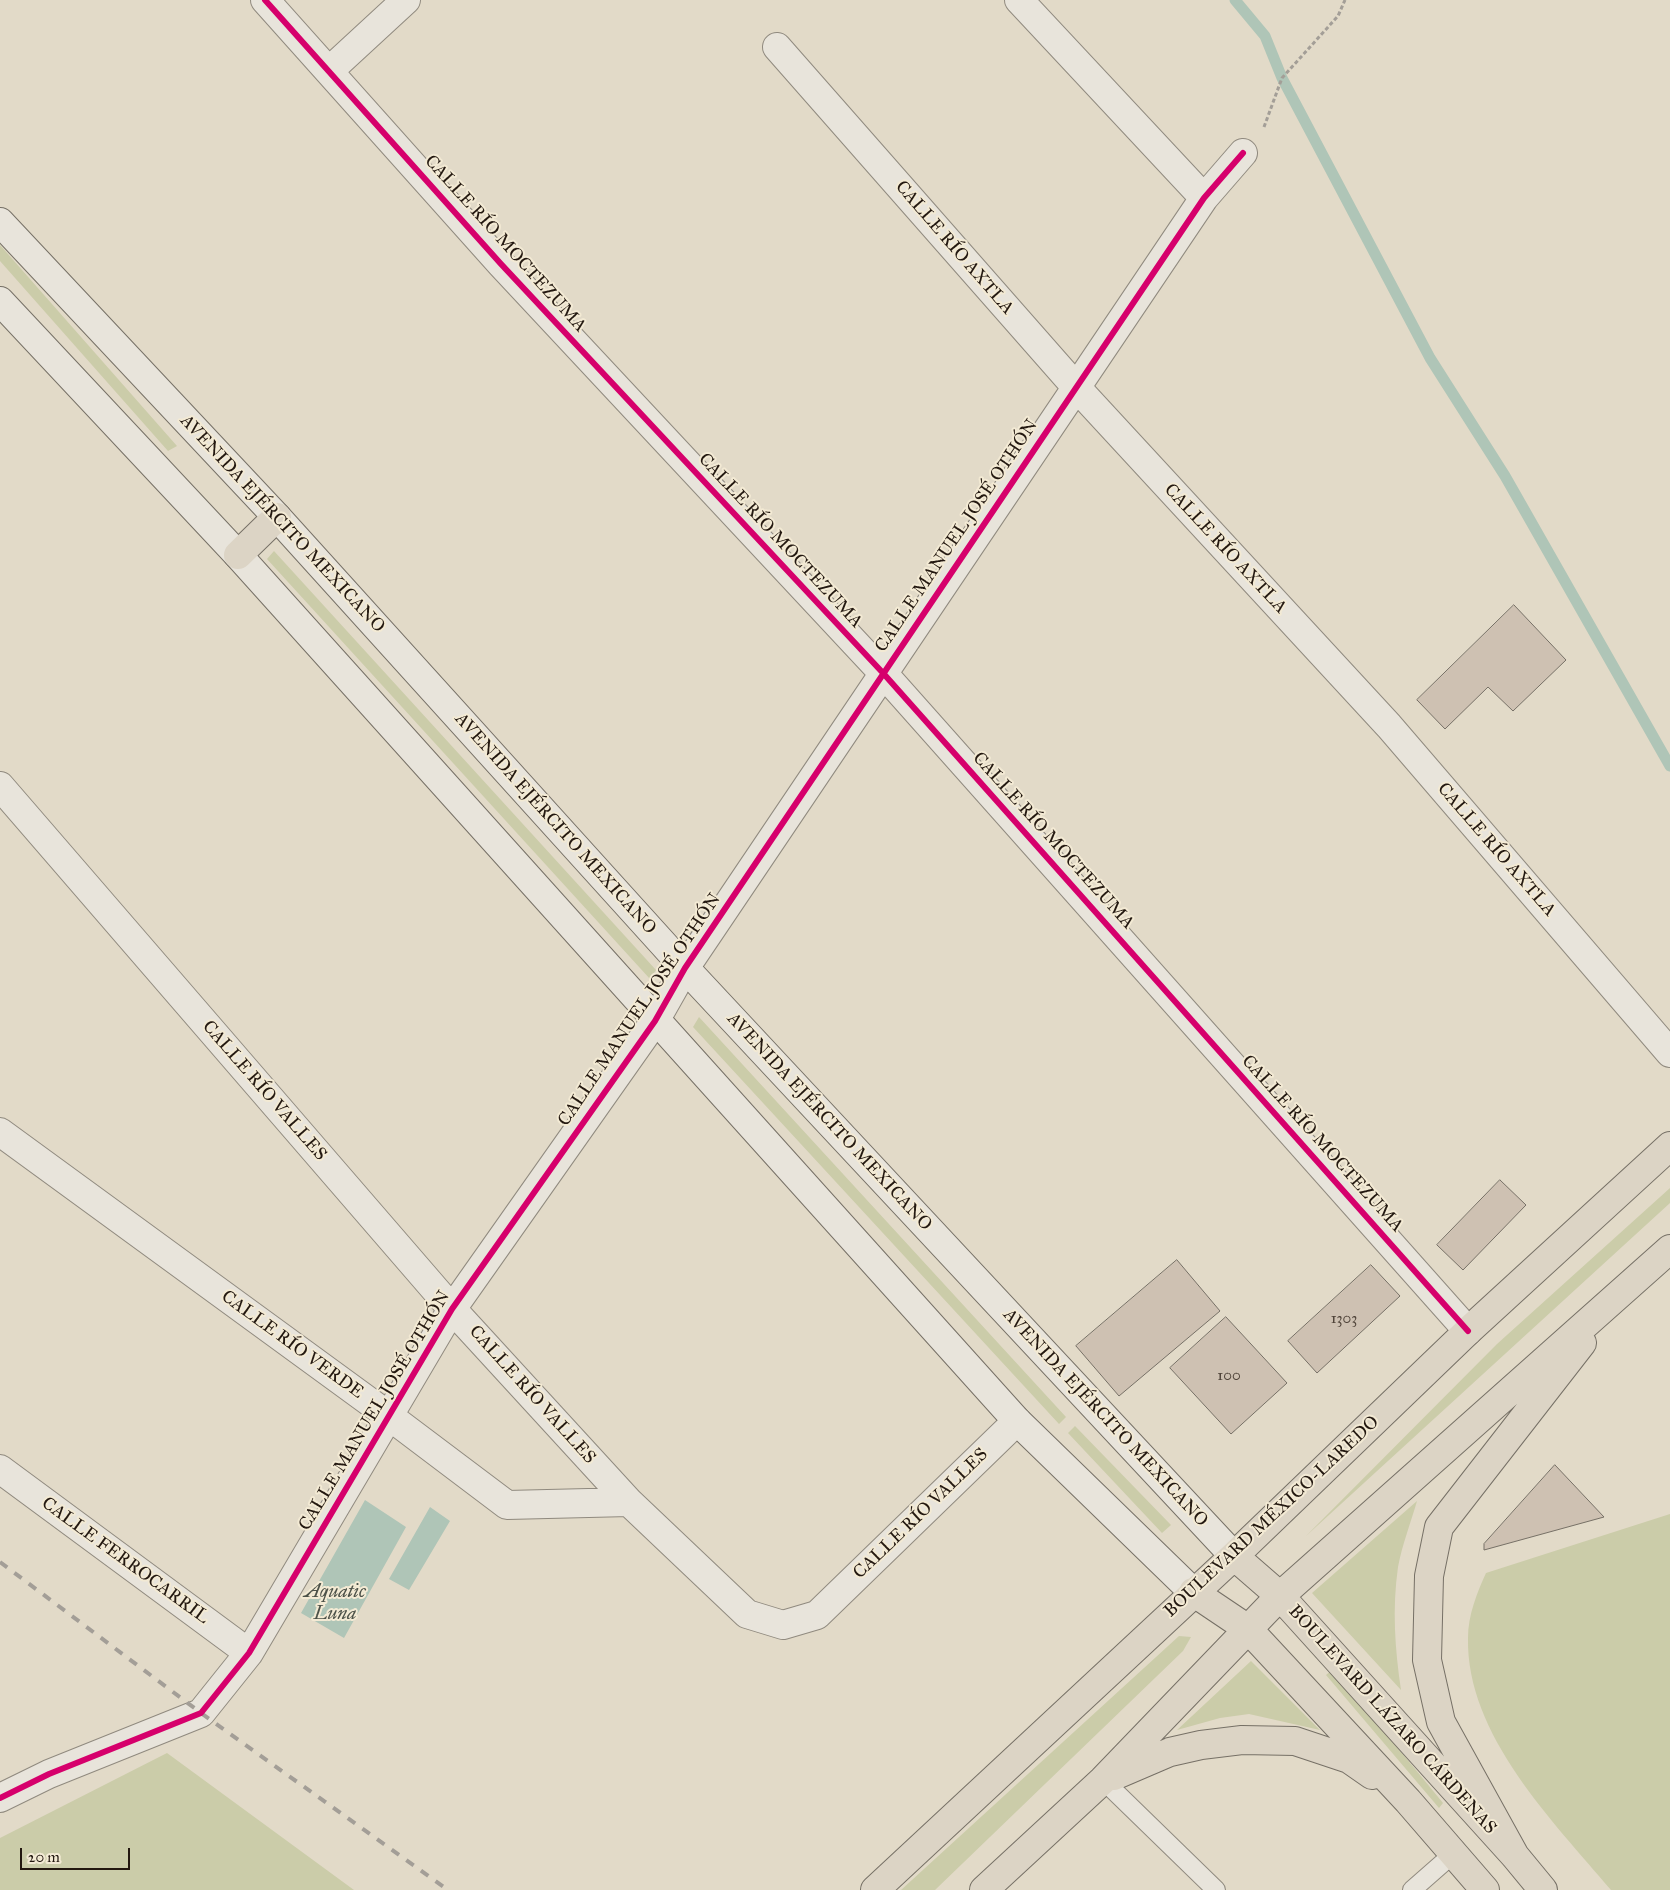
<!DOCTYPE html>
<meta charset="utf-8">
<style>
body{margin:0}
#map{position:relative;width:1670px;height:1890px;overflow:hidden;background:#e2dac8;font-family:"IM FELL Great Primer",serif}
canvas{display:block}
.scale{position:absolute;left:20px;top:1848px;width:110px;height:22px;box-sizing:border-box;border:2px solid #231810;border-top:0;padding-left:6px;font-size:15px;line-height:18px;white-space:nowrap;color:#231810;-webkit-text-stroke:4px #f3ead4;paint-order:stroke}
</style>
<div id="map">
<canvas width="1670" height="1890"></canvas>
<div class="scale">20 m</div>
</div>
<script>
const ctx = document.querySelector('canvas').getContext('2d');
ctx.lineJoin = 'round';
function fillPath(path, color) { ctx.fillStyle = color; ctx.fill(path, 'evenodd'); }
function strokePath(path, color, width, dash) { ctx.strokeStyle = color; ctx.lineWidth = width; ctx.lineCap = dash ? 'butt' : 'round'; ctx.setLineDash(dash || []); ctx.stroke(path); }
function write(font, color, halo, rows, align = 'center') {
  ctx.font = font + ' "IM FELL Great Primer",serif'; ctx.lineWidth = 4; ctx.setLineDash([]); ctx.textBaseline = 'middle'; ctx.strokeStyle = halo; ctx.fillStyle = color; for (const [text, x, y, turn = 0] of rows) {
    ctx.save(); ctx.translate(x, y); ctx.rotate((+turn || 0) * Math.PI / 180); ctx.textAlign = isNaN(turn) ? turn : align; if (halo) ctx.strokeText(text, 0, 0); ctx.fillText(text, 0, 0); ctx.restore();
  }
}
const green = new Path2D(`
 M0,245L177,446L168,451L0,261Z
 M274,551L656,970L650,979L267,559Z
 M699,1017L1066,1417L1059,1424L693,1027Z
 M1670,1188V1203L1306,1536L1497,1344Z
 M1075,1426L1171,1525L1162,1533L1068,1433Z
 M1417,1501C1411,1522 1402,1545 1398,1567C1392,1609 1395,1649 1401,1690L1312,1593Z
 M1670,1514V1890H1611C1553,1821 1466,1735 1468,1638C1468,1615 1477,1593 1486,1573Z
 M1179,1636L1191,1637L1183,1651L935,1890H901Z
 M1251,1661L1320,1730L1249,1714L1220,1718L1177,1730Z
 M1333,1669L1443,1803L1439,1808L1326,1675Z
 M167,1753L354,1890H0V1838Z`);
const water = new Path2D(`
 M365,1500L406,1527L344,1638L301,1613Z
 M430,1507L450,1521L409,1590L389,1579Z`);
const stream = new Path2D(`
 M1235,0L1265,36L1282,78L1430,358L1505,476L1670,766`);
const building = new Path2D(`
 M1514,605L1566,660L1513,711L1488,687L1445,729L1417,700Z
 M1500,1180L1526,1205L1463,1270L1437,1245Z
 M1177,1260L1220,1311L1119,1396L1076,1346Z
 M1371,1265L1400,1296L1317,1373L1288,1341Z
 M1226,1317L1287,1383L1231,1434L1170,1368Z
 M1555,1465L1604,1517L1484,1550V1544Z`);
const path = new Path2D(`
 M1264,127L1282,78L1338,16L1345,0`);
const lane = new Path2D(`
 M1103,1780L1216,1890
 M1412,1890L1453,1854`);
const street = new Path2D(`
 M265,0L501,264L883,673L1468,1331
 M1019,0L1204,198
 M777,47L1076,387L1389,726L1670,1053
 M329,71L406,0
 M0,786L452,1309L629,1502L747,1614L783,1625L817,1615L1017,1421
 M0,1132L389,1416L507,1505L629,1502
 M0,1469L249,1653
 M0,1798L49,1774L201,1713L249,1653L452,1309L655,1021L685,968L1204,198L1243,153`);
const secondary = new Path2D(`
 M0,222L277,517L685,968L1234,1556
 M0,301L238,555L1017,1421L1193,1592`);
const primary = new Path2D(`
 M238,555L277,517
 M1234,1556L1280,1596L1515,1856L1543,1890
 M1193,1592L1248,1629L1408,1801L1485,1890
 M1114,1776L1170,1752L1201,1745L1242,1740L1295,1741L1349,1759L1372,1775
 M1515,1856L1441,1722L1427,1660L1429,1576L1439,1527L1582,1343
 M875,1890L1234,1556L1468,1331L1670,1146
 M984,1890L1103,1780L1280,1596L1670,1249`);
const rail = new Path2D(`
 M0,1562L201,1713L448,1890`);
const cycleway = new Path2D(`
 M265,0L501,264L883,673L1468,1331
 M0,1798L49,1774L201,1713L249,1653L452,1309L655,1021L685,968L1204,198L1243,153`);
const numberNames = [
 ["1303",1344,1319],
 ["100",1229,1376]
];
const streetNames = [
 ["CALLE RÍO MOCTEZUMA",505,244,48],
 ["CALLE RÍO AXTLA",954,248,49],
 ["AVENIDA EJÉRCITO MEXICANO",282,524,47],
 ["CALLE MANUEL JOSÉ OTHÓN",957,536,-56],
 ["CALLE RÍO MOCTEZUMA",780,541,47],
 ["CALLE RÍO AXTLA",1225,549,47],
 ["AVENIDA EJÉRCITO MEXICANO",555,824,48],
 ["CALLE RÍO MOCTEZUMA",1053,841,48],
 ["CALLE RÍO AXTLA",1496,850,49],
 ["CALLE MANUEL JOSÉ OTHÓN",640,1010,-56],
 ["CALLE RÍO VALLES",264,1091,49],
 ["AVENIDA EJÉRCITO MEXICANO",829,1122,47],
 ["CALLE RÍO MOCTEZUMA",1322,1144,48],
 ["CALLE RÍO VERDE",292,1345,36],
 ["CALLE RÍO VALLES",532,1395,48],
 ["CALLE MANUEL JOSÉ OTHÓN",375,1411,-59],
 ["AVENIDA EJÉRCITO MEXICANO",1105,1418,47],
 ["CALLE RÍO VALLES",921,1514,-44],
 ["BOULEVARD MÉXICO-LAREDO",1272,1517,-43],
 ["CALLE FERROCARRIL",125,1561,36],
 ["BOULEVARD LÁZARO CÁRDENAS",1392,1720,48]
];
const waterNames = [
 ["Aquatic",335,1592],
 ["Luna",335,1614]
];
fillPath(green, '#cbcca9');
fillPath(water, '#afc5b7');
strokePath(stream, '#afc5b7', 11);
fillPath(building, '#cec1b2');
strokePath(building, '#767066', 1);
strokePath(lane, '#908a7f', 20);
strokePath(street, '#908a7f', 30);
strokePath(secondary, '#767066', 30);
strokePath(primary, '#767066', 30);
strokePath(path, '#a39e97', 3, [4, 2.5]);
strokePath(lane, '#e8e4db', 18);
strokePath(street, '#e8e4db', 28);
strokePath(secondary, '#e8e4db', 28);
strokePath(primary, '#dcd4c5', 28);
strokePath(rail, '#a39e97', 4, [9, 9]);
strokePath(cycleway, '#d6006c', 6);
write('15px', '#50443a', null, numberNames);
write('18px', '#231810', '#f3ead4', streetNames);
write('italic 19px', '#4c5148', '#f3ead4', waterNames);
</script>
